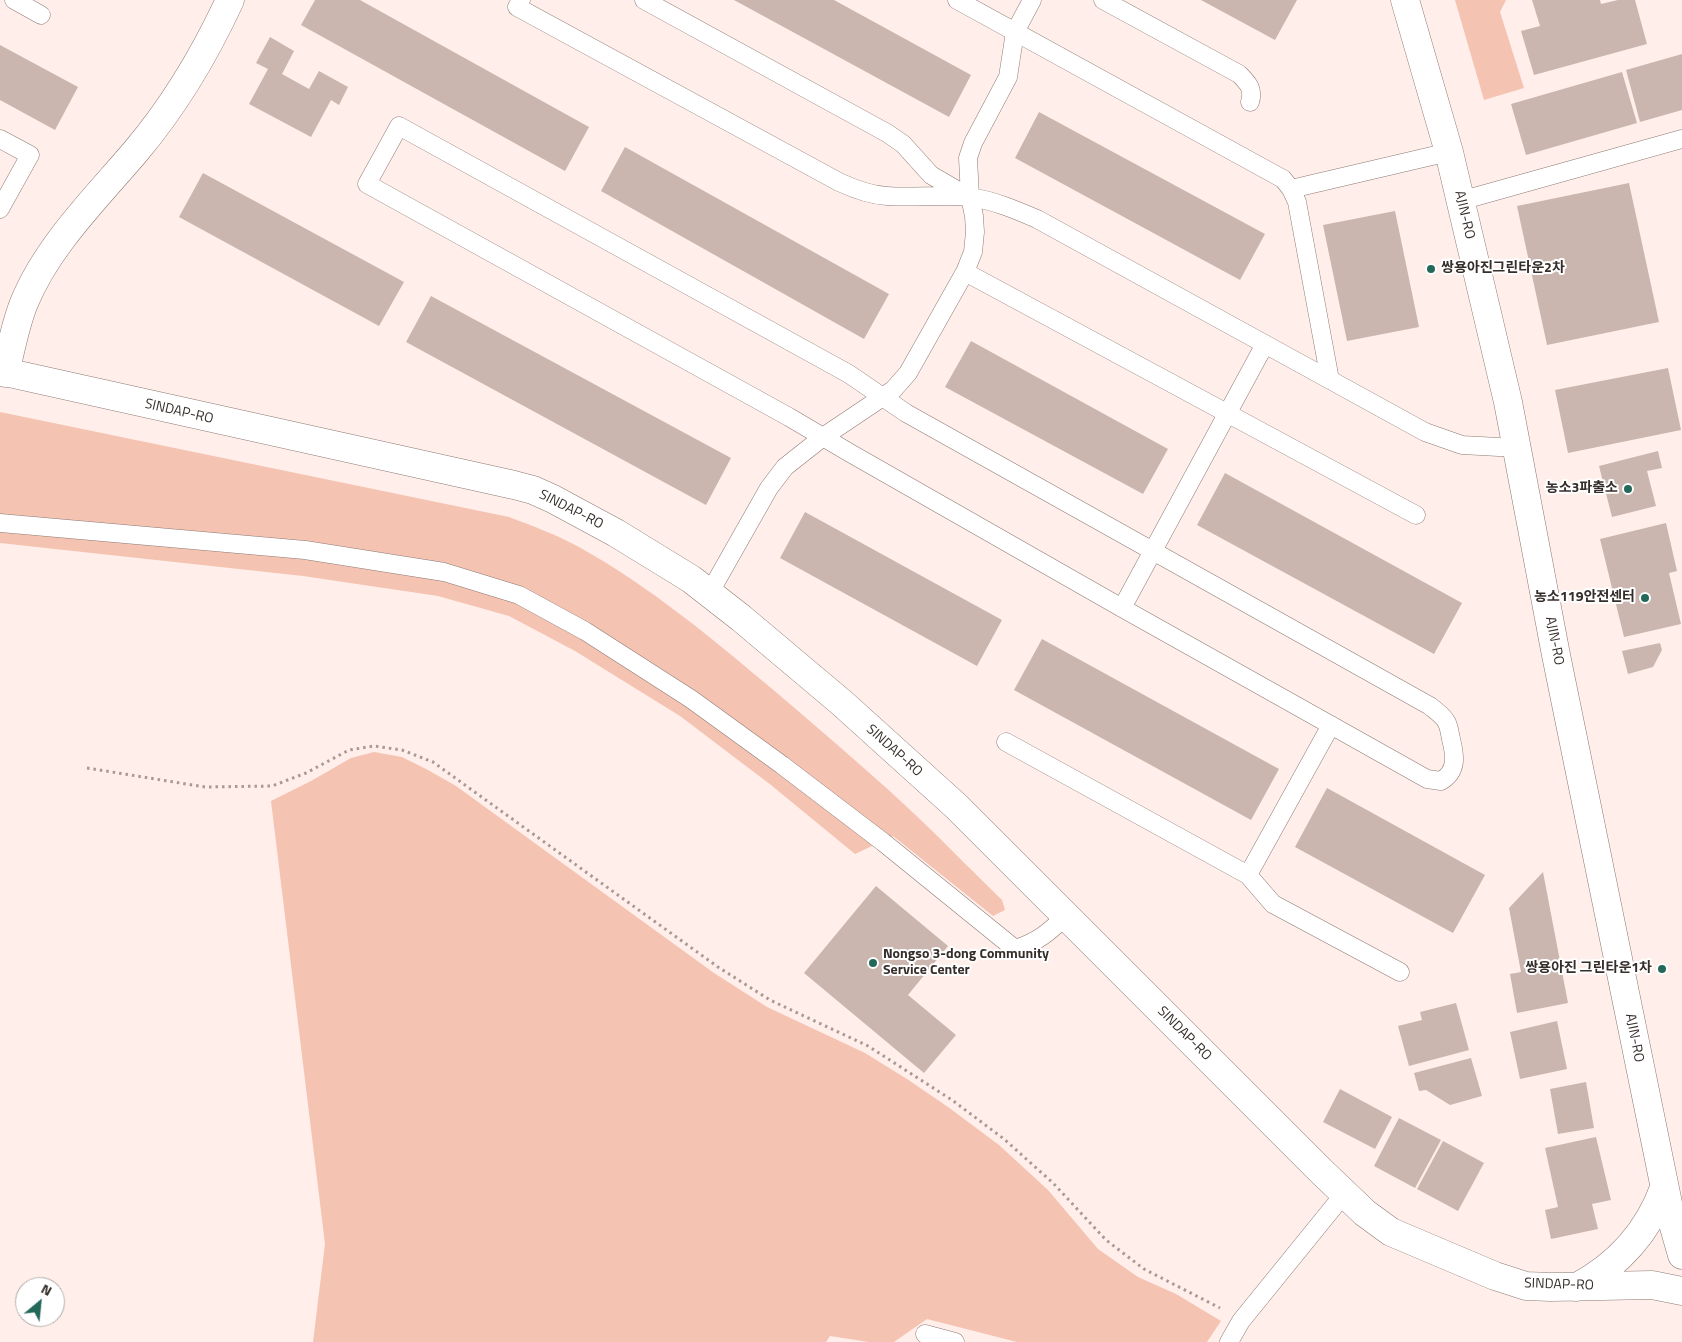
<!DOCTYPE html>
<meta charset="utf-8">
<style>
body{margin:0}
#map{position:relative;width:1682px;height:1342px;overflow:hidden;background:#ffeee9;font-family:"Titillium Web",sans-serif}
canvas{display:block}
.north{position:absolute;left:15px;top:1277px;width:50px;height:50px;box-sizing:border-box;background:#fff;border:1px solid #aeabaa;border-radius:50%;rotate:28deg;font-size:14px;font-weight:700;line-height:20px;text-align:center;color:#352e2b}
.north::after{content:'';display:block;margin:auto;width:18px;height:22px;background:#24685a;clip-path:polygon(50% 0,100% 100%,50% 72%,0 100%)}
</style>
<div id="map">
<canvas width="1682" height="1342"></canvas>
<div class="north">N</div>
</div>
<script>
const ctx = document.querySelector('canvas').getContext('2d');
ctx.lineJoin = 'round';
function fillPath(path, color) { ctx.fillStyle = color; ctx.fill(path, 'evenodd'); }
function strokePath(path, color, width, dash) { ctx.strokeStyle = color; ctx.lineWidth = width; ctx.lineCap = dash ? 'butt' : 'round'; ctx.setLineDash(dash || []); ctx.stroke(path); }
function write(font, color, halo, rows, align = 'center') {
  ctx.font = font + ' "Titillium Web","Noto Sans KR",sans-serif'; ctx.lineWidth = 4; ctx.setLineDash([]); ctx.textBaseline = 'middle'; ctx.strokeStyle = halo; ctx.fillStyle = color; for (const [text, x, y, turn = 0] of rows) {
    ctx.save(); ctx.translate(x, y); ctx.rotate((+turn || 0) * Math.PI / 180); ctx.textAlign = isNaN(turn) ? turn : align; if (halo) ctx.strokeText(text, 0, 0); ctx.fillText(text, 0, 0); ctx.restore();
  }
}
const green = new Path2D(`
 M1455,0H1506L1500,12L1524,88L1484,100Z
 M0,412L509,517C533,526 557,535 579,547C651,587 714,640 777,693C826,735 877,778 924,823C951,849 976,875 1002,900L1005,910L993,916L893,836L855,854L771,785L680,716L575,651L509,616L438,596L303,576L0,543Z
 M374,752L402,757L428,770L456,786L714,973L767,1007L865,1053L907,1079L948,1107L999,1145L1048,1190L1098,1249L1138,1277L1176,1294L1221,1321L1207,1342H1017L927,1319L894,1342H869L830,1336L826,1342H313L325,1244L271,801L311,781L351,758Z`);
const building = new Path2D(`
 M315,0H360L589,127L565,171L301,25Z
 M734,0H834L971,75L949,117Z
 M1201,0H1297L1275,40Z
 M1532,0H1600L1601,4L1618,0H1635L1647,44L1534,75L1521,31L1540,26Z
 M270,37L294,51L282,74L309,89L319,71L348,87L339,105L331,100L311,137L249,104L268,69L256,63Z
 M0,45L78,87L55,130L0,100Z
 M1682,54V110L1640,122L1626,70Z
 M1622,72L1637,123L1526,155L1511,104Z
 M1039,112L1265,234L1240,280L1015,158Z
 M625,147L889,294L864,339L601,191Z
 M203,173L404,282L379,326L179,217Z
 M1629,183L1659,322L1547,345L1517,206Z
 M1395,211L1419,327L1347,341L1323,225Z
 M431,296L731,458L706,505L406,342Z
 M971,341L1168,449L1143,494L945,387Z
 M1668,368L1681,430L1568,453L1555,390Z
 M1658,451L1662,468L1647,471L1656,506L1612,517L1599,466Z
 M1225,473L1462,603L1434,654L1197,525Z
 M805,512L1002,620L977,666L780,558Z
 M1666,523L1677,571L1669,573L1681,624L1624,637L1600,539Z
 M1042,639L1279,769L1251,820L1014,690Z
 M1660,643L1662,650L1653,667L1628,674L1622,651Z
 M1327,788L1485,875L1453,933L1295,847Z
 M1543,872L1568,1003L1517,1013L1510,974L1521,972L1509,908Z
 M876,886L948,946L908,995L956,1035L924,1073L804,973Z
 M1456,1003L1469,1050L1409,1066L1398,1026L1422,1020L1420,1012Z
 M1557,1021L1567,1069L1520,1079L1510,1032Z
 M1471,1058L1482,1096L1450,1105L1426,1090L1419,1091L1414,1073Z
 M1586,1082L1594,1128L1558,1134L1550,1089Z
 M1340,1089L1392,1117L1375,1149L1323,1122Z
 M1399,1118L1441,1140L1415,1188L1374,1166Z
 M1596,1137L1611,1200L1592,1204L1598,1229L1551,1239L1545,1210L1558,1207L1545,1148Z
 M1443,1141L1484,1163L1458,1211L1417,1189Z`);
const path = new Path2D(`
 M87,768L205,787L272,786L306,773L349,750L374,746L402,750L433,762L718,967L770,1000L868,1046L952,1100L1004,1139L1053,1183L1106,1240L1144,1269L1220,1308`);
const service = new Path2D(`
 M14,0L41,15
 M521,0L517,7L839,182C854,189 870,195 887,196C915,198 944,194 971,197C995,201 1016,210 1037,219L1425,432L1462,445L1517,448
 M644,0L887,133L903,144L931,175L967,196
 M957,0L1283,179L1291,189L1297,202L1330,380
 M1103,0L1239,74C1248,83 1254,89 1250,102
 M399,126L849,374L906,413L1430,706C1436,711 1444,716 1447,723C1449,727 1450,734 1451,739C1455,755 1458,771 1441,781L1427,779L1122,608L850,453L789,417L367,184Z
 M0,139L30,155L0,209
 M1291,189L1449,152
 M1460,201L1682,139
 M965,272L1416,515
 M0,523L305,550L444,572L519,595L585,631L691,699L782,765L883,842L1015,949C1038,942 1049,932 1066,916
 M710,592L769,488L785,467L823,437L893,390L908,373L965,272L973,252L975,232L974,216L970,197L968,158L973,143L1008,77L1015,32L1032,0
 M1122,608L1265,344
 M1006,742L1248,875L1273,904L1400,972
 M1248,875L1331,725
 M925,1334L955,1342
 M1229,1342L1241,1321L1344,1194`);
const minor = new Path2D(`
 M5,373C11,349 15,325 24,303C47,246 97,197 136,151C174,106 205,54 230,0`);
const tertiary = new Path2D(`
 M1405,0L1449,152L1508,402L1556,655L1670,1213L1682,1255
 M0,371L514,485L533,490L553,499L616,533L691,579L741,618L842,703L956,806L1321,1171L1365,1213L1391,1232L1495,1276L1526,1286L1551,1287L1652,1285L1682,1291
 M1577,1287C1618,1265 1648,1232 1664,1188`);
const markers = [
 [1431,269,5,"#24685a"],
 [1628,489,5,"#24685a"],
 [1645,598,5,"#24685a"],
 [873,963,5,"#24685a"],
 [1662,969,5,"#24685a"]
];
const streetNames = [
 ["AJIN-RO",1464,215,77],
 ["SINDAP-RO",179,412,13],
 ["SINDAP-RO",571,510,27],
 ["AJIN-RO",1554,641,79],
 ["SINDAP-RO",894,751,42],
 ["SINDAP-RO",1184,1034,45],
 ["AJIN-RO",1634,1038,79],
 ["SINDAP-RO",1559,1285,2]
];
const poiNames = [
 ["쌍용아진그린타운2차",1441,269,"left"],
 ["농소3파출소",1618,489],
 ["농소119안전센터",1635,598],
 ["Nongso 3-dong Community",883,955,"left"],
 ["Service Center",883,971,"left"],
 ["쌍용아진 그린타운1차",1652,969]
];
fillPath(green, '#f5c3b2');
fillPath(building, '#cab6af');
strokePath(service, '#8c7a74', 19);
strokePath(minor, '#8c7a74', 29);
strokePath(tertiary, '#8c7a74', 29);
strokePath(path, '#a79a96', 3, [2.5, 4]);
strokePath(service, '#fff', 18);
strokePath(minor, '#fff', 28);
strokePath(tertiary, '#fff', 28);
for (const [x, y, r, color] of markers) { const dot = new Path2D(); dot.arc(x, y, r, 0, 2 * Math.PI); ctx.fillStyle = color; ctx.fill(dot); strokePath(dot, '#fff', 2); }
write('14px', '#352e2b', '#fff', streetNames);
write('bold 14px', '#352e2b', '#fff', poiNames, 'right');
</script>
